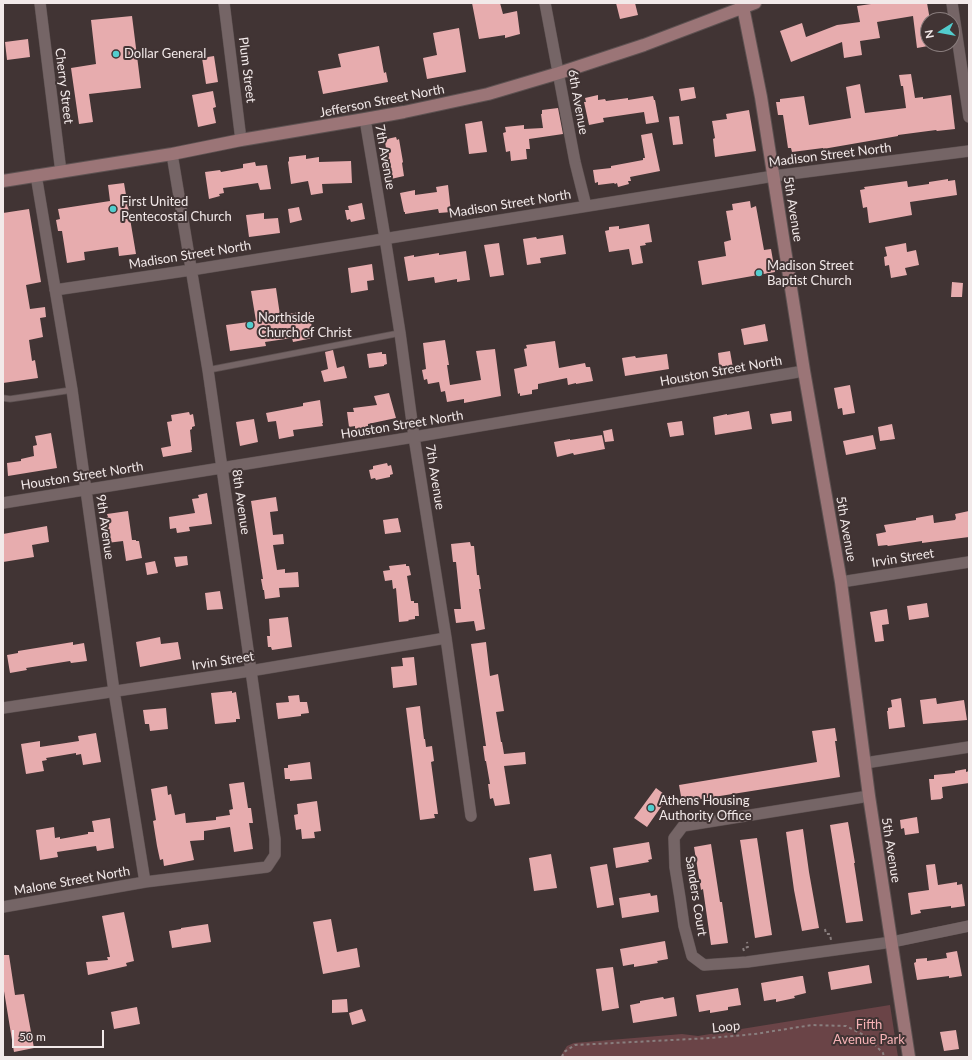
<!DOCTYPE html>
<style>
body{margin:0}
#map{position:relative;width:972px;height:1060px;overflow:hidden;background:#413434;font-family:Lato,sans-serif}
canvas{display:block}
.frame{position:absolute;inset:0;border:4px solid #f2e9e9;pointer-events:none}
.north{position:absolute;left:920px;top:12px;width:40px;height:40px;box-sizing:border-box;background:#413434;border:1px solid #887c7c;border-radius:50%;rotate:259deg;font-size:11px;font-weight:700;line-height:16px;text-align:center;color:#f2e9e9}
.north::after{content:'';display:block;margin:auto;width:14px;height:18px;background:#52cdce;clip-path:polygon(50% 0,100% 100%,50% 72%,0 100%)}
.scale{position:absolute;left:12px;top:1030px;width:92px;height:18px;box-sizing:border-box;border:2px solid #f2e9e9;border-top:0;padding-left:5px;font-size:12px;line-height:14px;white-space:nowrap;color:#f2e9e9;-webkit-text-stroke:3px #413434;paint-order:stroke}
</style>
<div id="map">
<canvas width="972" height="1060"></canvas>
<div class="frame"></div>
<div class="north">N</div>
<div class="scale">50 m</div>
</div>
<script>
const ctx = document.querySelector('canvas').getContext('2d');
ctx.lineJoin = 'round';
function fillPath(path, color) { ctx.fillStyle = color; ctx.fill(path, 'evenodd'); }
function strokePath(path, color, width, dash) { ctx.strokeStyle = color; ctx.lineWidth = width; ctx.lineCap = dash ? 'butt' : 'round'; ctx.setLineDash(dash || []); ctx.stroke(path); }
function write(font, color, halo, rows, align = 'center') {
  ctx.font = font + ' Lato,sans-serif'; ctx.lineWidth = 4; ctx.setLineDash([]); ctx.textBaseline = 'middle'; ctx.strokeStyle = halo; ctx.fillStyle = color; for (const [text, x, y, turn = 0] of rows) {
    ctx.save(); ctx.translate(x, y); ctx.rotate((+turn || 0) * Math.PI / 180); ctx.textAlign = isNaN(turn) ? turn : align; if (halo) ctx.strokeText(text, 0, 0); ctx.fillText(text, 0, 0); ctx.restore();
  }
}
const green = new Path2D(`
 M890,1005L898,1057H560L567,1046L574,1043L682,1034L698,1036Z`);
const building = new Path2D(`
 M472,3H500L503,14L517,11L520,34L505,38V35L479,39Z
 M616,3H635L638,15L620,19Z
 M878,3H927L930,20H928V46L917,48L913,16L877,22L880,38L860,41L862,55L844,58L842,42L791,62L780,31L802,23L806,37L837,25L860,22L857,6Z
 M132,16L141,88L89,94L93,122L79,124L71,68L96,64L91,20Z
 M459,28L466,72L427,79L423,58L437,55L433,33Z
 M28,39L30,57L7,60L5,42Z
 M379,46L384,73L386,72L388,82L323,94L318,71L341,67L338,54Z
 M214,56L218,82L206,84L202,58Z
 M911,74L915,98L923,97V99L951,95L955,129L937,131L936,130L898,135V136L823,149V148L792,152L791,148H788L783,115H778L776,102H780V99L804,96L809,125L851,118L846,87L860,84L865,113L906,108L903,86H901L899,75Z
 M694,87L696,98L681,101L679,89Z
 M213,91L216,107L213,108L216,123L198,127L192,95Z
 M598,95V100L605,99L606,101L628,98V100L653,96L654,100H655L659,122L646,124L644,112L603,118L604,122L589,125L584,102H586L585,98Z
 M558,108L563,134L529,139L530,149H526L527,159L511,161L510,151L506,152L503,133L506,132L505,127L524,125V129L543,128L541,114H542V110Z
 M749,110L756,151L715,157L713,139L715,138L712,121L727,119L726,114Z
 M679,116L683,144L673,145L669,117Z
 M482,121L487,152L469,154L465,124Z
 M652,133L660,171L630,177L631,181H628L629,184L618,187L617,183L615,184L614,183L598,185V182L595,183L593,170L611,168V166L643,160V158H645L641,135Z
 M396,137L397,140L399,139L403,162L402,163L404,176L391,179L385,142L387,141V139Z
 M306,155V159L319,157V162L351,161L352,183L322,184L323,193L311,195L308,181L291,184L288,162L289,161V157Z
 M255,162L256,166L267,165L271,189L260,190L258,183L223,188L224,193L219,194L220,196L209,199L205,172L220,170L221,172L243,168V164Z
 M948,179V181L955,180L957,195L910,202L912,215L869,223L867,207L863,208L860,190L865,189L864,187L907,181L908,187L929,184V182Z
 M124,183L136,254L119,256L118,247L84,252L85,260L67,263L62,231H58L56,220L60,219L58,209L110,201L108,185Z
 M448,185L451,212L439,213L438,209L405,214V212H404L400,193L415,190V195L437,192L436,187Z
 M750,201L751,208L756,206L764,250L771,249L775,272L702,285L698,261L726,256L724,242L731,240L726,211L733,210L732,204Z
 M362,203L365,219L351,222L350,219L347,220L345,210H349L348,206Z
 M299,207L302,220L290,223L288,209Z
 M29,209L41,282L26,285L30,309L45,307L46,317L40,318L43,337L29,340L32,361L35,360L38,378L3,383V213Z
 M264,213V219L278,218L280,233L249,237L246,215Z
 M649,224L652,242L645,243L646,245L640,246L643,263L632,265L629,249L609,252L605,231L609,230V227L619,226V229Z
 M563,235L566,254L540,258L541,263L527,265L523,239L536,237L537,239Z
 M499,243L504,275L490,277L484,245Z
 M906,243L907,252L916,250L919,265L905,268L907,275L891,278L889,265L885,266L884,257L887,256L885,247Z
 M466,251L470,280L457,282V279L435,283L434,277L408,281L404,257L414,255V257L439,253V255Z
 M372,264L374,280L367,281L368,290L351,293L348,268Z
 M952,282L963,283L962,297H951Z
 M276,288L280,315L301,312V314L310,312L313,338L293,342L292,338L265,342L266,346L230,351L226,325L256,321L251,291Z
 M765,324L768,341L744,345L741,329Z
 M445,340L449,365H447L450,385L481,380L476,351L495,349L501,396L464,403V399L447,402L445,391L441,392L439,382L428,384L427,379L424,380L422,370L426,369L423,343Z
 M555,341L559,368L585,363L586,367H590L593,381L576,384V383L568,385L567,378L538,384V389L532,390V394L520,396V393L518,394L514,369L527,366L524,349L527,348L526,345Z
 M333,350L337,368L344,366L347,378L324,382L321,371L328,369L325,352Z
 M730,351L733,368L720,370L718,353Z
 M382,352V354H386L387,364L384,365V366L369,368L367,354Z
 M667,354L669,369L625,376L622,358L635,356L636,358Z
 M850,385L855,413L843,415L842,408L838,409L834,388Z
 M389,393L396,418L368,424V428L355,430V426L349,427L347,412H354L353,408L377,405L374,396Z
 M320,400L323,423H322L323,426L293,430L294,436L279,439L276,421L268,422L266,413L303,406V403Z
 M749,411L752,429L715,435L713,417L727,414V415Z
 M791,411L792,421L772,424L770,414Z
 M189,412L190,415L193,414L195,426L192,427V429L190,430L192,450H191L192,452L163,457L161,448L171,446L167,422L172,421L171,415Z
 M254,419L258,442L240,446L236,422Z
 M682,421L684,435L670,437L667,423Z
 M892,424L895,439L880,441L878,427Z
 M612,429L614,441L605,442L603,431Z
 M51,433L57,468L8,476L7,463L21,461V459L34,456L33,446L37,445L35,436Z
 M602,435L605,449L574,455L573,453L557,457L554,442L570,439V440Z
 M873,435L876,449L846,455L843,441Z
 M387,463L388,466L391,465L393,474L390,475V477L376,480L375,478L371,479L369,470L373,469V466Z
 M207,493L212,524L189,527L190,531L177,533L176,528L170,529L169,517L195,513L192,499L199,498L198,495Z
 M276,497L278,511L270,512L273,535L283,534L284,544L273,545L277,570L285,569V573L298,572L299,587L279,588L280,597L265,599L264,590H263L261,579H263L251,501Z
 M128,511L132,540H136V541H139L142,558L126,561L123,541L107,543L104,518L108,517L107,514Z
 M969,511V537L922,543V541L888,546L887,545L878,546L876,534L886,532L884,525L916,520V518L933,515L934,523L955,520L956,518L955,514Z
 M398,518L401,532L385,534L383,520Z
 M47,526L49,542L32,545L34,557L3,562V534Z
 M470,542L471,546H474L477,575H479L481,589H479L485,629L476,631L474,621L456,623L454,609H461L456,562H453L451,544Z
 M187,556L188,565L176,567L174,557Z
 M155,561L158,573L147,575L145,563Z
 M406,564V566H409L411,575L407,576L411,601H414V603H418L419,616H415V619L408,620L409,621L399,622L396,588L393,589L392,580L385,581L383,571L390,570L389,566Z
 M220,591L223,609L207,610L205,593Z
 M927,603L929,617L909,620L907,606Z
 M887,609L889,624L882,625L884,641L875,642L870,612Z
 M288,617L292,647L272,650L271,647H268L267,636H270L269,619Z
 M160,637L161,644L178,642L181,659L140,667L136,642Z
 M73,642V645L84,643L87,661L71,663L70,661L26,668L27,670L10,673L7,655L18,653V651Z
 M486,642L490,676L498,674L504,711L496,712L501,742H502L504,754L525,752L526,764L504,766L510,804L495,806L493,798L490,799L488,784H490L486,761H485L483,746H486L471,644Z
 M414,657L417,685L393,688L391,667L403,666L402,658Z
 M232,691V693L236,692L240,719H236V722L215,724L211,693Z
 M299,695L300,702H307L309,713L301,714V716L278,719L276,703L289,702L288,696Z
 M901,698L905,727L889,729L887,711H888V708L892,707L891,700Z
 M936,698L937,704L964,700L967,720L923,724L920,700Z
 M420,706L424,739H425L426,747L432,746L434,761L431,762L438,814H434L435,818L420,820L406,708Z
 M166,708L168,729L150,731L149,724H145L143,710Z
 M835,728L837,741H835L840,777L682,802L679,785L817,762L812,731Z
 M96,733L101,762L83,765L81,754L76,755V753L46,758L47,760L42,761L44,771L26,774L21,744L40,741V747L79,741L78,736Z
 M310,762L312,779L290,781V779H285L284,768H288V765Z
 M966,769V772L969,771V783L942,787L943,798H941L942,799L931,800L929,779H934V775L955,773V771Z
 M244,782L248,808H251L253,823H249L253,849L234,852L230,827L204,831V840L190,841L194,860L164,866L163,859L160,860L157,846L153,821L156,820L151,789L167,786L168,795L171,794L175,815L185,813L186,823L216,820V817L230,815L229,810L233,809L229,784Z
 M656,788L668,797L647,827L634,818Z
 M317,801L321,831L314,832L315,838L302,839L301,829L296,830L294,815L298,814L297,804Z
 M917,817L919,833L905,835L904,828L901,829L900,820Z
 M110,818L114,848L97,851L96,846L57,852L58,857L40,860L36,830L54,827L55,838L60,837V839L88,834V832H94L92,821Z
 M848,822L855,863H854L863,921L846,923L830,825Z
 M803,829L809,872L819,928L802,931L794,890L786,832Z
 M757,838L772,935L755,938L740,840Z
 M649,842L652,859L648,860L649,862L616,868L613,848Z
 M711,844L720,902H722L728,943L711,945L703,889L701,890L694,847Z
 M551,854L557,888L534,891L529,858Z
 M607,864L614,905L597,908L590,867Z
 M935,864L938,885L957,882V885L962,884L965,906L951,908V906L920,910L921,913L911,915L908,893L929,890L926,865Z
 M650,893L651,896L657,895L659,912L622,918L619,898Z
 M124,912L134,961L126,963L127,966L88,975L86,962L108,960L107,957H110L102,916Z
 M331,919L337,952L357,948L360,967L323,974L313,922Z
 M208,924L211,942L172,948L169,931L181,929V928Z
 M665,941L668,959L657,961L658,963L634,967V964L623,966L620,949Z
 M957,951L962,976L949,978V976L917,980L914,963L916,962V959L927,958V961L947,958L946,953Z
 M3,955H9L15,995L24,994L34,1048L14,1052L3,985Z
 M869,965L872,983L831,990L828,972Z
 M613,967L619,1008L602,1011L596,969Z
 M801,976H803L806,993L794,996L795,998L776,1002V999L764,1001L761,983Z
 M738,988L741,1005L728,1007V1010L710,1013V1010L699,1012L696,995Z
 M663,997L664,999L674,997L677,1016L633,1023L630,1005L640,1003V1001Z
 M347,999L348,1012L332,1013V1000Z
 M137,1007L140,1024L114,1029L111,1012Z
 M362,1009L366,1021L352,1025L349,1013Z
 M956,1030L959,1049L944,1051L940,1032Z`);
const path = new Path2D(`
 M825,929L826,934H830L831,940
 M744,951L743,948L748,947L747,942
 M562,1057L564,1052L575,1045L711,1038L755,1034L812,1025L846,1026L866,1036L883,1053L884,1057`);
const lane = new Path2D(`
 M208,370L400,333
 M3,398L10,399L72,390`);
const street = new Path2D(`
 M40,3L61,172
 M224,3L241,140
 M545,3L575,162L586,206
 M952,3L969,117
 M365,119L385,238L400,333L414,437L446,638L471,816
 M36,175L72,390L114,691L145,882
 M55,290L191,270L774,176L969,151
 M3,503L414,437L804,371
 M841,582L969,562
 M3,708L250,671L446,638
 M865,763L969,747
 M869,796L683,826L674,838L675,867L680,898L684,926L692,956L704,965L747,962L892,942L969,926
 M3,907L145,882L267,867L275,855V839L208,370L172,154`);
const secondary = new Path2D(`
 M743,7L761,97L804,371L841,582L869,796L909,1057
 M3,181L172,154L241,140L365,119L404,112L488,94L559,73L644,45L755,3`);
const markers = [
 [116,54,4,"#52cdce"],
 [113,209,4,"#52cdce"],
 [759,273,4,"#52cdce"],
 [250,325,4,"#52cdce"],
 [651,808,4,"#52cdce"]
];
const poiNames = [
 ["Dollar General",124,54],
 ["First United",121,202],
 ["Pentecostal Church",121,217],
 ["Madison Street",767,266],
 ["Baptist Church",767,281],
 ["Northside",258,318],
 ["Church of Christ",258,333],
 ["Athens Housing",659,801],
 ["Authority Office",659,816]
];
const streetNames = [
 ["Plum Street",247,70,83],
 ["Cherry Street",64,86,83],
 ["Jefferson Street North",382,101,-11],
 ["6th Avenue",578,102,80],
 ["Madison Street North",830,155,-7],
 ["7th Avenue",385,157,80],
 ["Madison Street North",510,204,-9],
 ["5th Avenue",793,209,81],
 ["Madison Street North",190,255,-9],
 ["Houston Street North",721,371,-10],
 ["Houston Street North",402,425,-9],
 ["Houston Street North",82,476,-9],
 ["7th Avenue",435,477,81],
 ["8th Avenue",241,502,82],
 ["9th Avenue",105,527,82],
 ["5th Avenue",846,529,80],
 ["Irvin Street",903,558,-9],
 ["Irvin Street",223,661,-9],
 ["5th Avenue",891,850,81],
 ["Malone Street North",72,881,-10],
 ["Sanders Court",696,896,81],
 ["Loop",726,1027,-5]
];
const parkNames = [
 ["Fifth",869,1025],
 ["Avenue Park",869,1040]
];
fillPath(green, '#6a4447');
fillPath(building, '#e7acae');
strokePath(lane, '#5d5151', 7);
strokePath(street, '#5d5151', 12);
strokePath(secondary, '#5d5151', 14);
strokePath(path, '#897e7e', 2, [3, 3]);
strokePath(lane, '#756566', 5.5);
strokePath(street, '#756566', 11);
strokePath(secondary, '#9b7577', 12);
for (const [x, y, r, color] of markers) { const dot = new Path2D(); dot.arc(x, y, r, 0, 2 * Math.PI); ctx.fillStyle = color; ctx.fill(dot); strokePath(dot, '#413434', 1.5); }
write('13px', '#f2e9e9', '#413434', poiNames, 'left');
write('13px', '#f2e9e9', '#413434', streetNames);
write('13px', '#f7b3b6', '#413434', parkNames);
</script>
